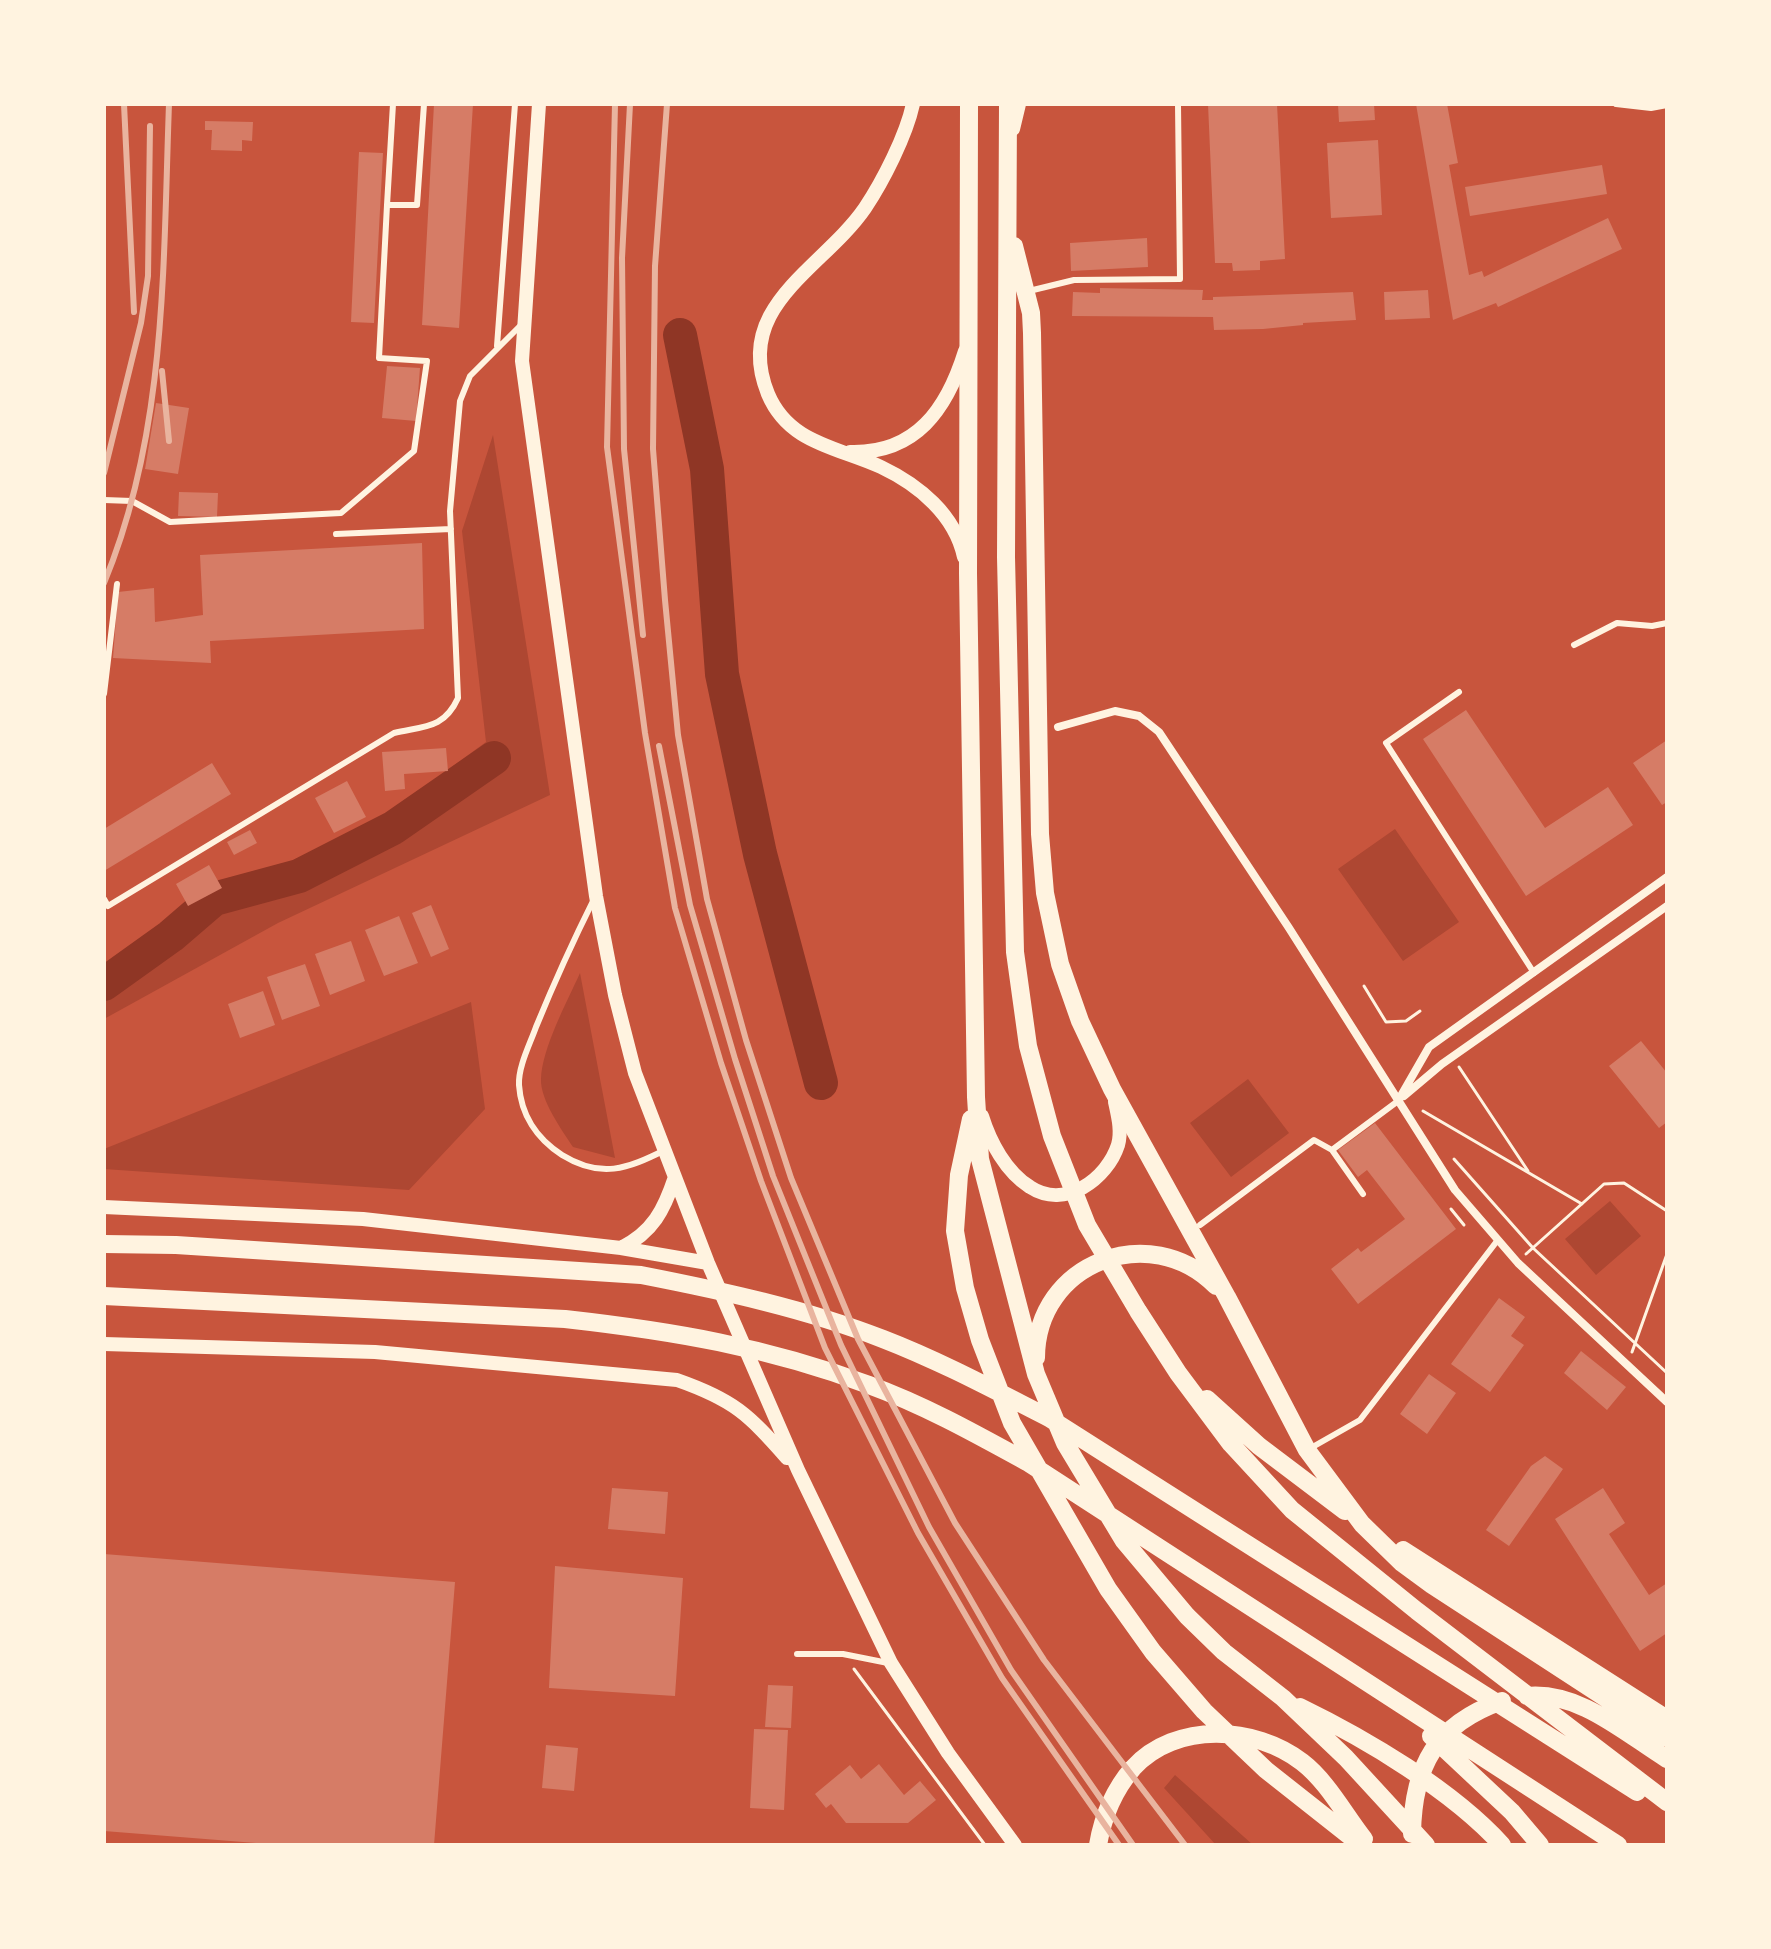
<!DOCTYPE html>
<style>
body{margin:0}
#map{position:relative;width:1771px;height:1949px;overflow:hidden;background:#c8553d;font-family:"Times New Roman",serif}
canvas{display:block}
.frame{position:absolute;inset:0;border:106px solid #fff3e0;pointer-events:none}
</style>
<div id="map">
<canvas width="1771" height="1949"></canvas>
<div class="frame"></div>
</div>
<script>
const ctx = document.querySelector('canvas').getContext('2d');
ctx.lineJoin = 'round';
function fillPath(path, color) { ctx.fillStyle = color; ctx.fill(path, 'evenodd'); }
function strokePath(path, color, width, dash) { ctx.strokeStyle = color; ctx.lineWidth = width; ctx.lineCap = dash ? 'butt' : 'round'; ctx.setLineDash(dash || []); ctx.stroke(path); }
const green = new Path2D(`
 M493,435L550,795L278,923L104,1019V973L390,812L486,742L462,531Z
 M1395,829L1459,922L1403,961L1338,869Z
 M580,973L615,1158L573,1147C562,1130 540,1100 541,1079C542,1048 567,1002 580,973Z
 M471,1002L485,1109L409,1190L104,1169V1149Z
 M1248,1079L1289,1133L1231,1177L1190,1123Z
 M1610,1201L1641,1236L1596,1275L1565,1239Z
 M1175,1775L1253,1845H1216L1164,1788Z`);
const river = new Path2D(`
 M680,335L707,469L722,674L760,854L821,1083
 M104,984L171,936L214,899L299,876L393,828L494,758`);
const building = new Path2D(`
 M434,104H473L459,328L422,325Z
 M1208,104H1277L1285,259L1260,261V270L1233,271L1232,263H1215Z
 M1338,104H1374L1375,120L1339,122Z
 M1416,104H1447L1458,163L1449,165L1469,275L1482,271L1484,277L1608,218L1622,249L1498,307L1496,303L1453,320Z
 M205,121L253,122L252,141L242,140V151L211,150L212,130H205Z
 M1378,140L1382,215L1331,218L1327,143Z
 M359,152L383,153L374,323L351,322Z
 M1602,165L1607,194L1470,216L1465,187Z
 M1147,238L1148,267L1071,271L1070,243Z
 M1100,288L1203,290L1202,300H1213V297L1353,292L1356,320L1303,323V325L1263,329L1214,330L1213,317L1072,316L1073,292L1100,293Z
 M1428,290L1430,318L1385,320L1384,292Z
 M387,366L420,368L416,421L382,418Z
 M156,403L189,408L178,474L145,469Z
 M179,492L218,493L217,517L178,516Z
 M422,543L424,629L210,641L211,663L113,658L118,592L154,588L155,622L203,615L200,555Z
 M1466,710L1545,828L1608,787L1633,825L1526,896L1423,739Z
 M1667,740V802L1662,805L1633,763Z
 M446,748L448,771L404,774L405,789L385,791L382,752Z
 M212,763L231,794L104,871V829Z
 M347,781L366,817L334,833L315,798Z
 M250,830L257,843L234,855L227,842Z
 M209,865L222,888L188,906L176,884Z
 M431,905L449,949L431,957L412,913Z
 M399,916L418,963L384,976L365,930Z
 M351,941L365,981L330,995L315,954Z
 M305,964L320,1006L282,1020L267,977Z
 M263,991L275,1025L240,1038L228,1004Z
 M1641,1041L1667,1073V1122L1659,1128L1609,1066Z
 M1375,1123L1456,1229L1358,1304L1331,1269L1358,1248L1361,1252L1405,1219L1367,1170L1358,1177L1338,1150Z
 M1499,1298L1525,1317L1511,1336L1524,1345L1490,1392L1451,1364Z
 M1581,1351L1626,1387L1607,1410L1564,1373Z
 M1429,1374L1456,1393L1427,1434L1400,1414Z
 M1545,1456L1563,1469L1509,1546L1486,1530L1531,1466Z
 M612,1488L668,1492L665,1534L608,1529Z
 M1603,1488L1625,1523L1609,1534L1649,1595L1667,1583V1633L1640,1651L1555,1519Z
 M104,1554L455,1582L434,1845H281L104,1831Z
 M555,1566L683,1578L675,1696L549,1688Z
 M768,1685L793,1686L791,1728L765,1727Z
 M754,1729L788,1730L784,1810L750,1808Z
 M546,1745L578,1748L574,1791L542,1788Z
 M879,1764L904,1795L920,1781L936,1800L908,1823H846L831,1804L826,1808L815,1794L850,1765L861,1779Z`);
const path = new Path2D(`
 M1364,986L1386,1022L1406,1021L1420,1011
 M1459,1067L1528,1171
 M1423,1111L1582,1204
 M1454,1159L1533,1248L1667,1373
 M1451,1209L1464,1225
 M1526,1254L1604,1184L1624,1183L1667,1211
 M1632,1352L1667,1254
 M854,1669L985,1845`);
const service = new Path2D(`
 M393,104L387,205H417L424,104
 M1616,104L1651,108L1667,105
 M1029,291L1074,280L1180,279L1178,104
 M497,346L515,104
 M104,500L132,501L170,522L341,513L414,451L427,361L379,358L387,205
 M336,534L451,529
 M1574,645L1617,623L1652,626L1667,623
 M1459,692L1386,743L1534,973
 M104,694L117,584
 M104,899L108,906L394,733C424,726 444,729 458,698L450,511L460,401L470,376L522,324
 M594,899C573,941 554,983 536,1027C530,1044 518,1067 519,1085C521,1115 537,1139 562,1155C601,1179 627,1169 665,1150
 M1332,1150L1398,1101
 M1200,1225L1314,1140L1332,1150L1363,1194
 M1309,1449L1360,1420L1497,1241
 M797,1654H843L888,1663`);
const minor = new Path2D(`
 M1058,727L1115,711L1139,716L1159,732L1289,928L1455,1190L1518,1263L1667,1402
 M1404,1096L1442,1064L1667,906
 M1398,1101L1429,1047L1667,877`);
const tertiary = new Path2D(`
 M539,104L522,361L596,896L615,995L635,1073L708,1263L798,1470L891,1663L948,1753L1015,1845
 M913,104C906,136 883,181 865,208C823,269 732,306 768,394C789,444 838,447 881,467C919,485 955,515 964,557
 M1013,129L1019,104
 M850,452C916,454 947,409 965,351
 M982,1116C990,1142 1006,1172 1030,1187C1065,1210 1107,1179 1118,1145C1122,1131 1118,1116 1115,1102
 M104,1207L363,1219L621,1248L708,1263
 M621,1248C653,1232 664,1210 675,1177
 M104,1344L375,1352L677,1380C734,1400 748,1414 787,1458`);
const primary = new Path2D(`
 M969,104L968,573L976,1097L980,1159L1036,1374L1065,1443L1124,1541L1187,1616L1224,1652L1283,1698L1346,1758L1426,1845
 M1008,104L1006,557L1015,952L1028,1046L1052,1136L1087,1225L1138,1311L1178,1373L1231,1444L1292,1510L1417,1611L1667,1802
 M1014,246L1031,313L1032,333L1040,834L1045,893L1060,964L1080,1021L1112,1089L1227,1297L1307,1450L1362,1524L1402,1563L1432,1585L1667,1738
 M971,1119L959,1175L955,1231L965,1288L980,1340L1012,1423L1108,1589L1153,1652L1204,1711L1266,1770L1361,1845
 M104,1244L176,1245L641,1275C723,1291 806,1309 883,1339C940,1361 994,1390 1049,1418L1637,1792
 M104,1296L565,1319C672,1331 767,1347 869,1385C924,1405 976,1434 1027,1462L1618,1845
 M1036,1358C1036,1263 1150,1219 1216,1286
 M1207,1399L1259,1446L1345,1511
 M1403,1550L1667,1719
 M1527,1696C1579,1691 1625,1733 1667,1759
 M1300,1707C1366,1739 1452,1790 1502,1845
 M1431,1736L1512,1812L1540,1845
 M1412,1834C1413,1766 1436,1724 1502,1701
 M1098,1845C1103,1816 1113,1791 1133,1768C1176,1721 1255,1726 1302,1762C1327,1781 1345,1815 1364,1839`);
const rail = new Path2D(`
 M124,104L134,312
 M615,104L607,447L645,733L675,908L721,1063L761,1181L825,1348L918,1533L1002,1678L1119,1845
 M630,104L622,258L624,449L643,635
 M667,104L655,266L653,449L665,600L678,735L707,899L746,1040L791,1178L858,1339L955,1523L1044,1660L1185,1845
 M162,371L169,441
 M104,473L141,323L148,276L150,126
 M104,583C167,432 163,265 169,104
 M659,746L690,905L735,1059L773,1176L841,1345L929,1527L1011,1670L1133,1845`);
fillPath(green, '#ae4732');
strokePath(river, '#8f3625', 34);
fillPath(building, '#d67c66');
strokePath(path, '#fff3e0', 3);
strokePath(service, '#fff3e0', 6);
strokePath(minor, '#fff3e0', 8);
strokePath(tertiary, '#fff3e0', 14);
strokePath(primary, '#fff3e0', 18);
strokePath(rail, '#e9b49f', 6);
</script>
